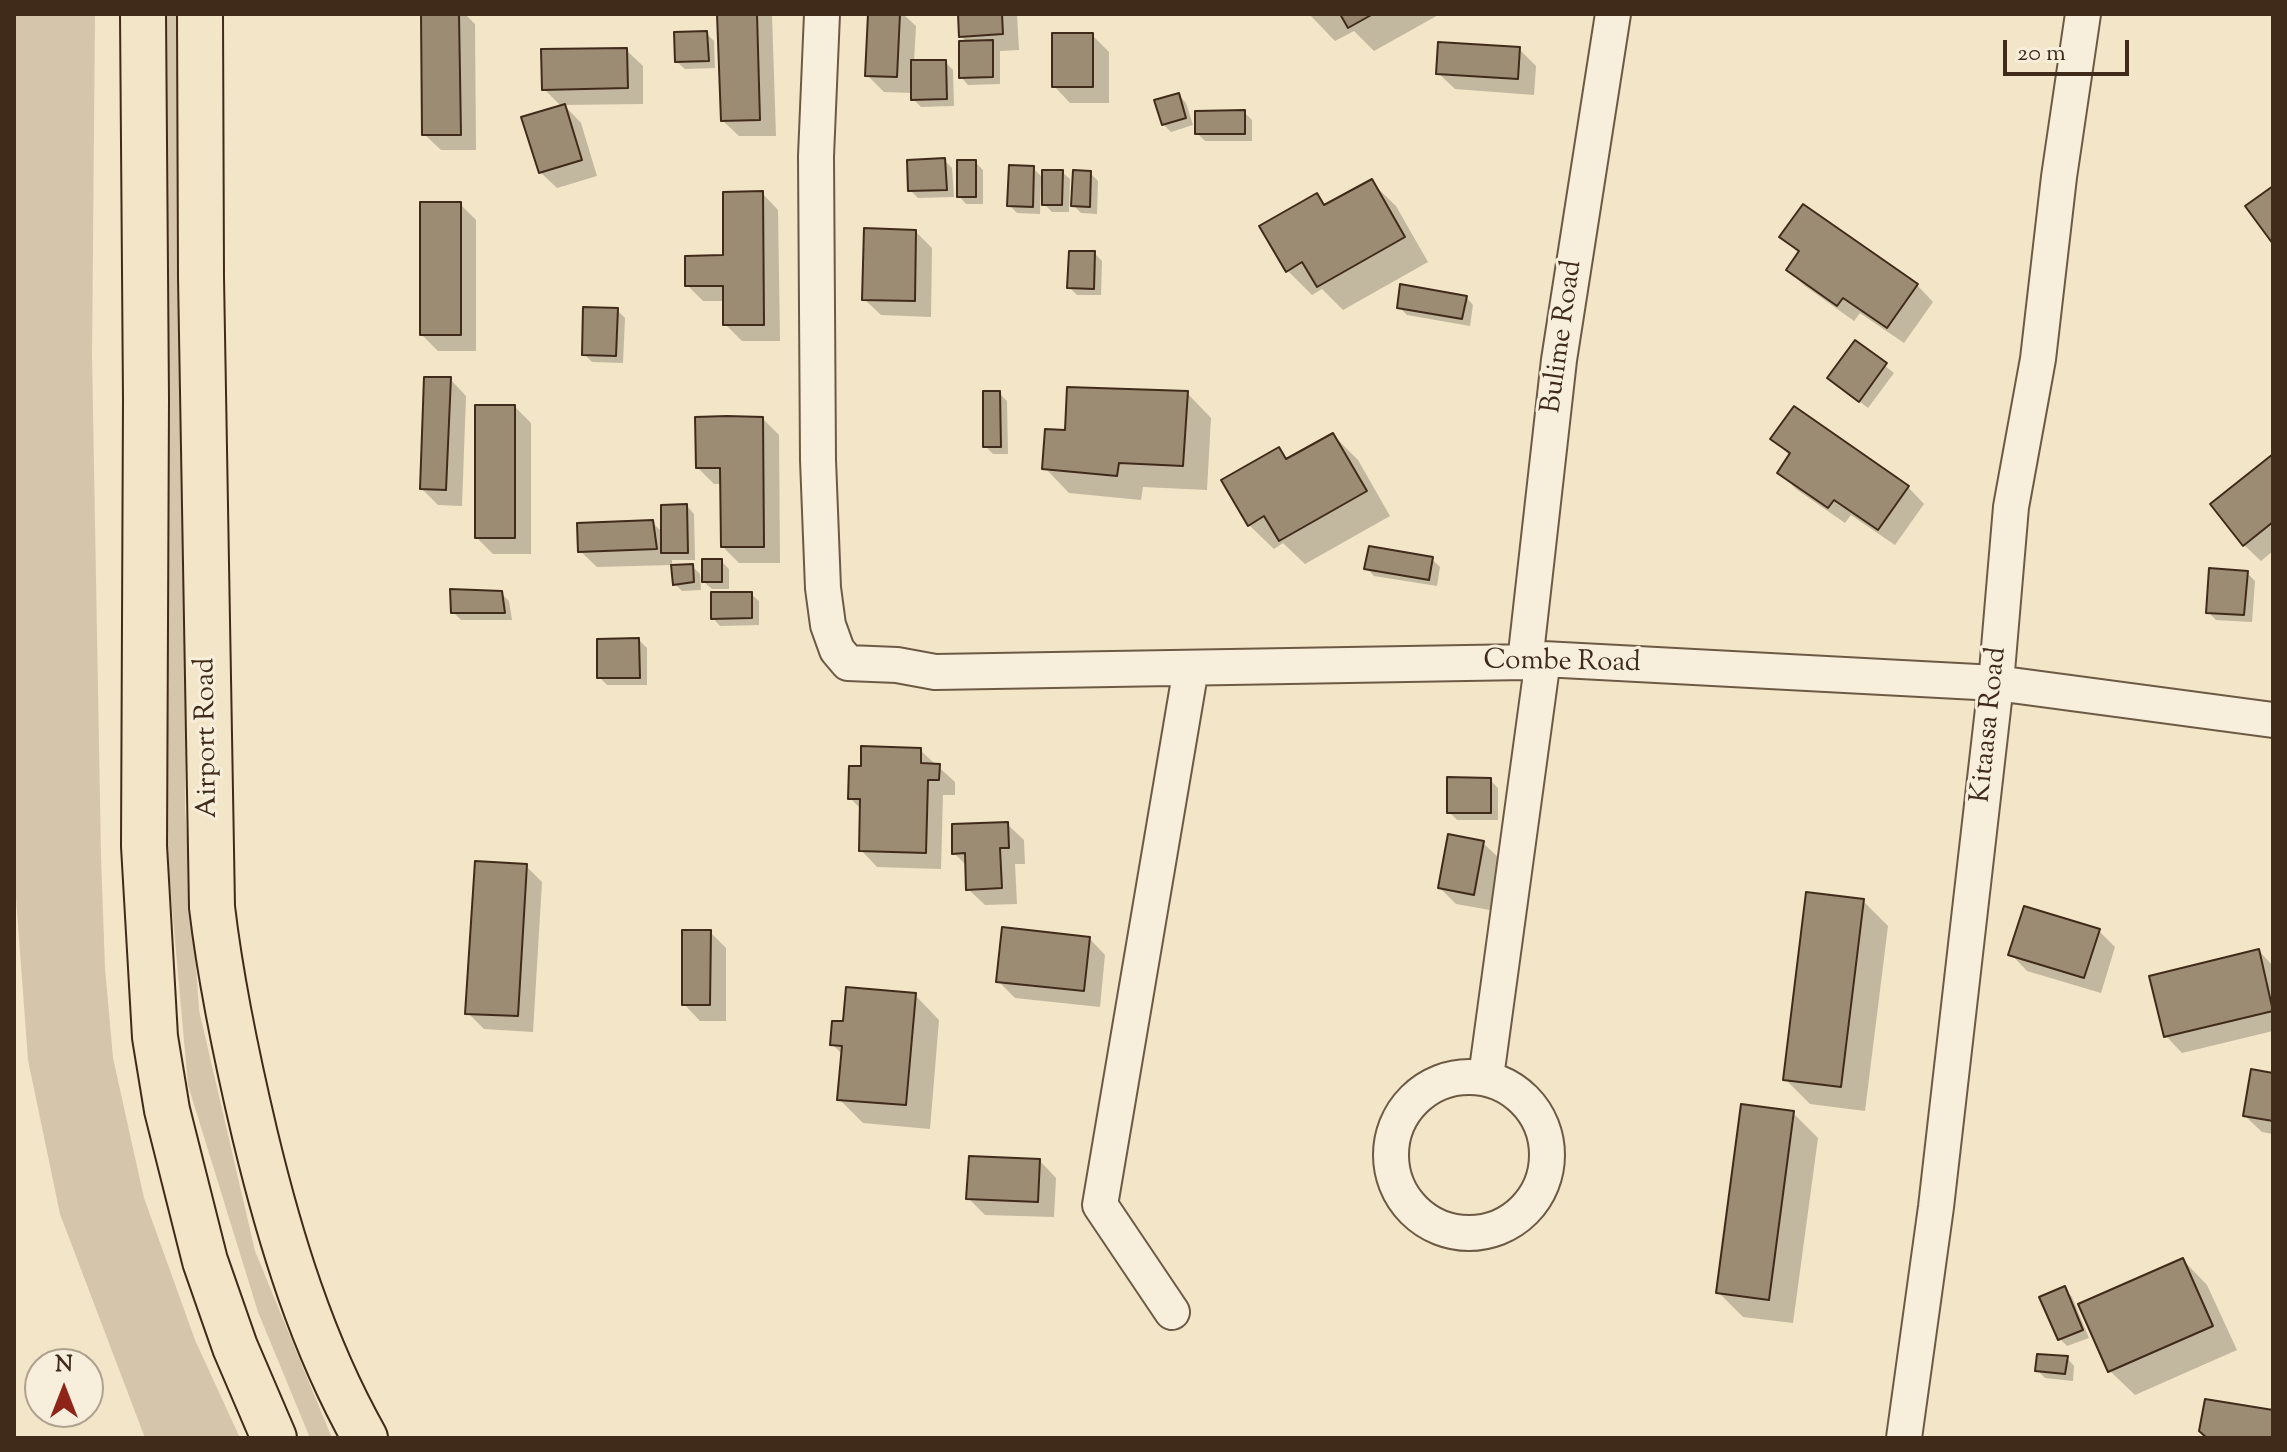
<!DOCTYPE html>
<style>
body{margin:0}
#map{position:relative;width:2287px;height:1452px;overflow:hidden;background:#f3e5c7;font-family:"Sorts Mill Goudy",serif}
canvas{display:block}
.frame{position:absolute;inset:0;border:16px solid #402b1a;pointer-events:none}
.north{position:absolute;left:24px;top:1348px;width:80px;height:80px;box-sizing:border-box;background:#f7eedb;border:2px solid #aea08e;border-radius:50%;rotate:0deg;font-size:22px;font-weight:700;line-height:32px;text-align:center;color:#402b1a}
.north::after{content:'';display:block;margin:auto;width:28px;height:36px;background:#8f2418;clip-path:polygon(50% 0,100% 100%,50% 72%,0 100%)}
.scale{position:absolute;left:2003px;top:40px;width:126px;height:36px;box-sizing:border-box;border:4px solid #402b1a;border-top:0;padding-left:10px;font-size:24px;line-height:28px;white-space:nowrap;color:#402b1a;-webkit-text-stroke:6px #f7eedb;paint-order:stroke}
</style>
<div id="map">
<canvas width="2287" height="1452"></canvas>
<div class="frame"></div>
<div class="north">N</div>
<div class="scale">20 m</div>
</div>
<script>
const ctx = document.querySelector('canvas').getContext('2d');
ctx.lineJoin = 'round';
function fillPath(path, color) { ctx.fillStyle = color; ctx.fill(path, 'evenodd'); }
function strokePath(path, color, width, dash) { ctx.strokeStyle = color; ctx.lineWidth = width; ctx.lineCap = dash ? 'butt' : 'round'; ctx.setLineDash(dash || []); ctx.stroke(path); }
function write(font, color, halo, rows, align = 'center') {
  ctx.font = font + ' "Sorts Mill Goudy",serif'; ctx.lineWidth = 6; ctx.setLineDash([]); ctx.textBaseline = 'middle'; ctx.strokeStyle = halo; ctx.fillStyle = color; for (const [text, x, y, turn = 0] of rows) {
    ctx.save(); ctx.translate(x, y); ctx.rotate((+turn || 0) * Math.PI / 180); ctx.textAlign = isNaN(turn) ? turn : align; if (halo) ctx.strokeText(text, 0, 0); ctx.fillText(text, 0, 0); ctx.restore();
  }
}
const green = new Path2D(`
 M14,14H95L92,356L101,857L105,968L113,1058L144,1198L195,1340L240,1438H145L60,1214L28,1060L14,871Z
 M162,14H190L185,809L199,1010L255,1251L332,1438H310L258,1312L188,1085L165,829Z`);
const shadow = new Path2D(`
 M423,14H465L475,24L476,150H441L424,134Z
 M719,14L772,15L776,136H739L722,120Z
 M870,14H903L916,26L914,62H945L953,70L954,106L921,107L913,99V93L884,92L867,75Z
 M960,14H1017L1019,50L1000,51V84L968,85L961,77L968,43L961,36Z
 M1309,14H1440L1374,51L1354,31L1335,41Z
 M706,33L714,41L715,68L685,69L677,62Z
 M1092,35L1109,52V103H1070L1054,86Z
 M1519,49L1536,66L1534,95L1455,89L1438,73Z
 M626,50L643,66V104L564,105L581,123L597,176L557,188L540,172L562,107L544,89Z
 M1179,95L1186,103L1193,125L1171,132L1163,124Z
 M1244,112L1252,120V141H1205L1197,133Z
 M944,160L952,168L954,197L918,198L910,190Z
 M975,162L983,170V204H966L959,196Z
 M1033,168L1044,179L1062,172L1070,179L1069,212H1052L1044,204V182H1041L1040,214L1017,213L1009,205Z
 M1090,173L1098,181L1097,214L1081,213L1073,205Z
 M1371,182L1396,206L1428,262L1343,310L1322,289L1312,295L1287,270L1317,196L1327,206Z
 M762,193L778,210L780,341H742L725,324V301H703L687,285L725,257Z
 M460,204L476,220V351H438L422,335Z
 M916,232L932,248L931,317L881,315L864,299Z
 M1782,236L1917,285L1933,302L1904,343L1860,313L1854,321L1805,286L1788,270L1799,254Z
 M1094,253L1102,261L1101,295H1077L1069,287Z
 M1466,297L1473,305L1470,326L1407,315L1399,307Z
 M617,310L625,318L623,363L592,362L584,354Z
 M1855,342L1894,373L1868,408L1829,378Z
 M450,379L466,396L462,506L438,505L422,489Z
 M999,393L1007,401L1008,454H993L985,446Z
 M1187,393L1211,418L1207,490L1143,487L1141,500L1069,493L1045,468L1067,432Z
 M515,407L531,423V554H493L477,538Z
 M763,419L779,435L780,563H739L723,547L722,484H714L698,468Z
 M1333,435L1358,460L1390,516L1305,564L1283,543L1274,549L1249,525L1279,450L1289,460Z
 M1773,439L1908,487L1924,504L1895,545L1851,515L1845,523L1796,489L1779,472L1790,456Z
 M2273,456V551L2261,561L2244,545Z
 M687,506L694,514L695,560H672V565L597,567L580,551L652,522L663,533Z
 M1432,559L1440,567L1437,586L1374,576L1367,568Z
 M721,561L729,569V589H712L704,582Z
 M692,566L700,574L701,590L682,591L675,584Z
 M2247,573L2255,581L2252,622L2216,620L2208,612Z
 M501,593L509,601L512,620H461L453,612Z
 M751,594L759,601V625L720,626L713,618Z
 M639,640L647,648V685H607L599,677Z
 M920,750L955,782V795H943L941,869L877,867L861,850L862,810L850,798L863,768Z
 M1490,780L1498,788V820H1457L1449,812Z
 M1007,824L1024,840L1025,864H1015L1017,904L985,905L968,889L967,866L954,853Z
 M1483,843L1500,859L1490,910L1456,904L1440,888Z
 M526,866L542,882L533,1032L484,1029L468,1013Z
 M1863,901L1888,926L1865,1111L1810,1104L1785,1079Z
 M2099,931L2115,947L2101,993L2027,971L2011,954Z
 M710,932L726,948V1021H700L684,1004Z
 M1089,938L1105,955L1100,1007L1015,998L998,981Z
 M2259,951L2273,966V1031L2182,1053L2166,1036Z
 M915,995L939,1020L930,1129L863,1123L839,1099L843,1055L832,1044L845,1023Z
 M2273,1075V1134L2262,1132L2245,1116Z
 M1793,1113L1818,1138L1793,1323L1743,1317L1718,1292Z
 M1040,1161L1056,1178L1054,1217L985,1215L968,1198Z
 M2183,1260L2207,1285L2237,1350L2135,1395L2110,1371Z
 M2064,1289L2072,1297L2089,1338L2067,1346L2059,1338Z
 M2067,1358L2074,1366L2073,1381L2045,1378L2037,1370Z
 M14,1401L15,1402V1438H14Z`);
const building = new Path2D(`
 M421,14H459L461,135H422Z
 M717,14H757L760,120L721,121Z
 M868,14H900L897,77L865,76Z
 M958,14H1002L1003,34L959,37Z
 M1340,14H1373L1348,28Z
 M707,31L709,61L675,62L674,32Z
 M1052,33H1093V87H1052Z
 M993,40V77L959,78V41Z
 M1438,42L1520,47L1518,79L1436,74Z
 M627,48L628,88L542,90L541,49Z
 M911,60H946L947,99L911,100Z
 M1179,93L1186,118L1162,125L1154,100Z
 M565,104L582,160L539,173L521,117Z
 M1245,110V134H1195V111Z
 M945,158L947,190L908,191L907,160Z
 M957,160H976V197H957Z
 M1009,165L1034,166L1033,207L1007,206Z
 M1042,170H1063L1062,205H1042Z
 M1073,170L1091,171L1090,207L1071,206Z
 M1372,179L1405,237L1317,287L1302,262L1286,272L1259,226L1317,193L1324,205Z
 M2273,186V244L2245,206Z
 M763,191L764,325H723V286H685V256L723,255V192Z
 M420,202H461V335H420Z
 M1803,204L1918,284L1887,328L1843,298L1837,306L1786,270L1799,251L1779,237Z
 M864,228L916,230L915,301L862,300Z
 M1069,251H1095L1094,289L1067,288Z
 M1400,284L1467,296L1462,319L1397,308Z
 M583,307L618,308L616,356L582,355Z
 M1855,340L1887,363L1859,402L1827,378Z
 M424,377H451L446,490L420,489Z
 M1067,387L1188,391L1183,466L1119,463L1117,476L1042,469L1045,429L1065,430Z
 M983,391H1000L1001,447H983Z
 M475,405H515V538H475Z
 M1794,406L1909,486L1878,530L1834,500L1828,508L1777,473L1790,453L1770,439Z
 M727,416L763,417L764,547H721L720,468H696L695,417Z
 M1333,433L1367,491L1279,541L1264,516L1248,526L1221,480L1279,447L1286,459Z
 M2273,454V522L2243,546L2210,504Z
 M687,504L688,553H661V505Z
 M653,520L657,549L578,552L577,523Z
 M1369,546L1433,557L1429,580L1364,569Z
 M702,559H722V582H702Z
 M693,564L694,582L673,585L671,565Z
 M2209,568L2248,571L2244,615L2206,613Z
 M450,589L502,591L505,613H451Z
 M711,592H752V618L711,619Z
 M639,638L640,678H597V639Z
 M861,746L921,748V763L940,764L939,780H928L926,853L859,851L860,799H848L849,766H861Z
 M1447,777L1491,778V813H1447Z
 M1008,822L1009,848H1000L1002,888L966,890L965,853L952,854V824Z
 M1448,834L1484,841L1474,895L1438,888Z
 M475,861L527,864L518,1016L465,1014Z
 M1806,892L1864,899L1841,1087L1783,1080Z
 M2024,906L2100,929L2084,978L2008,955Z
 M1002,927L1090,937L1084,991L996,982Z
 M682,930H711L710,1005H682Z
 M2259,949L2273,1011L2164,1037L2149,976Z
 M846,987L916,993L906,1105L837,1100L842,1046L830,1045L832,1021H843Z
 M2251,1069L2273,1073V1121L2243,1116Z
 M1741,1104L1794,1111L1769,1300L1716,1293Z
 M969,1156L1040,1159L1038,1202L966,1199Z
 M2183,1258L2213,1326L2108,1372L2078,1304Z
 M2065,1286L2083,1330L2058,1340L2039,1297Z
 M2037,1354L2068,1356L2065,1374L2035,1371Z
 M2205,1399L2273,1410V1438H2207L2199,1431Z`);
const minor = new Path2D(`
 M822,14L816,156L818,460L823,588L828,625L837,650L848,663L897,665L935,672L1525,662L1543,659L1996,683L2273,720
 M1525,662L1559,360L1613,14
 M1391 1155a78 78 0 1 1 156 0a78 78 0 1 1-156 0Z
 M1486,1077L1543,659
 M1172,1312L1100,1205L1191,668
 M1904,1438L1936,1207L1996,683L2011,507L2038,359L2059,177L2083,14`);
const trunk = new Path2D(`
 M143,14L146,400L144,846L155,1037L167,1110L205,1261L235,1347L274,1438
 M200,14L201,277L212,907C221,984 237,1059 255,1135C280,1239 312,1344 365,1438`);
const streetNames = [
 ["Bulime Road",1564,337,-82],
 ["Combe Road",1562,664,1],
 ["Kitaasa Road",1991,725,-84],
 ["Airport Road",209,738,-91]
];
fillPath(green, '#d5c5aa');
fillPath(shadow, '#0003');
fillPath(building, '#9d8c74');
strokePath(building, '#402b1a', 2);
strokePath(minor, '#6d5a45', 38);
strokePath(trunk, '#402b1a', 48);
strokePath(minor, '#f7eedb', 34);
strokePath(trunk, '#f3e5c7', 44);
write('28px', '#402b1a', '#f7eedb', streetNames);
</script>
